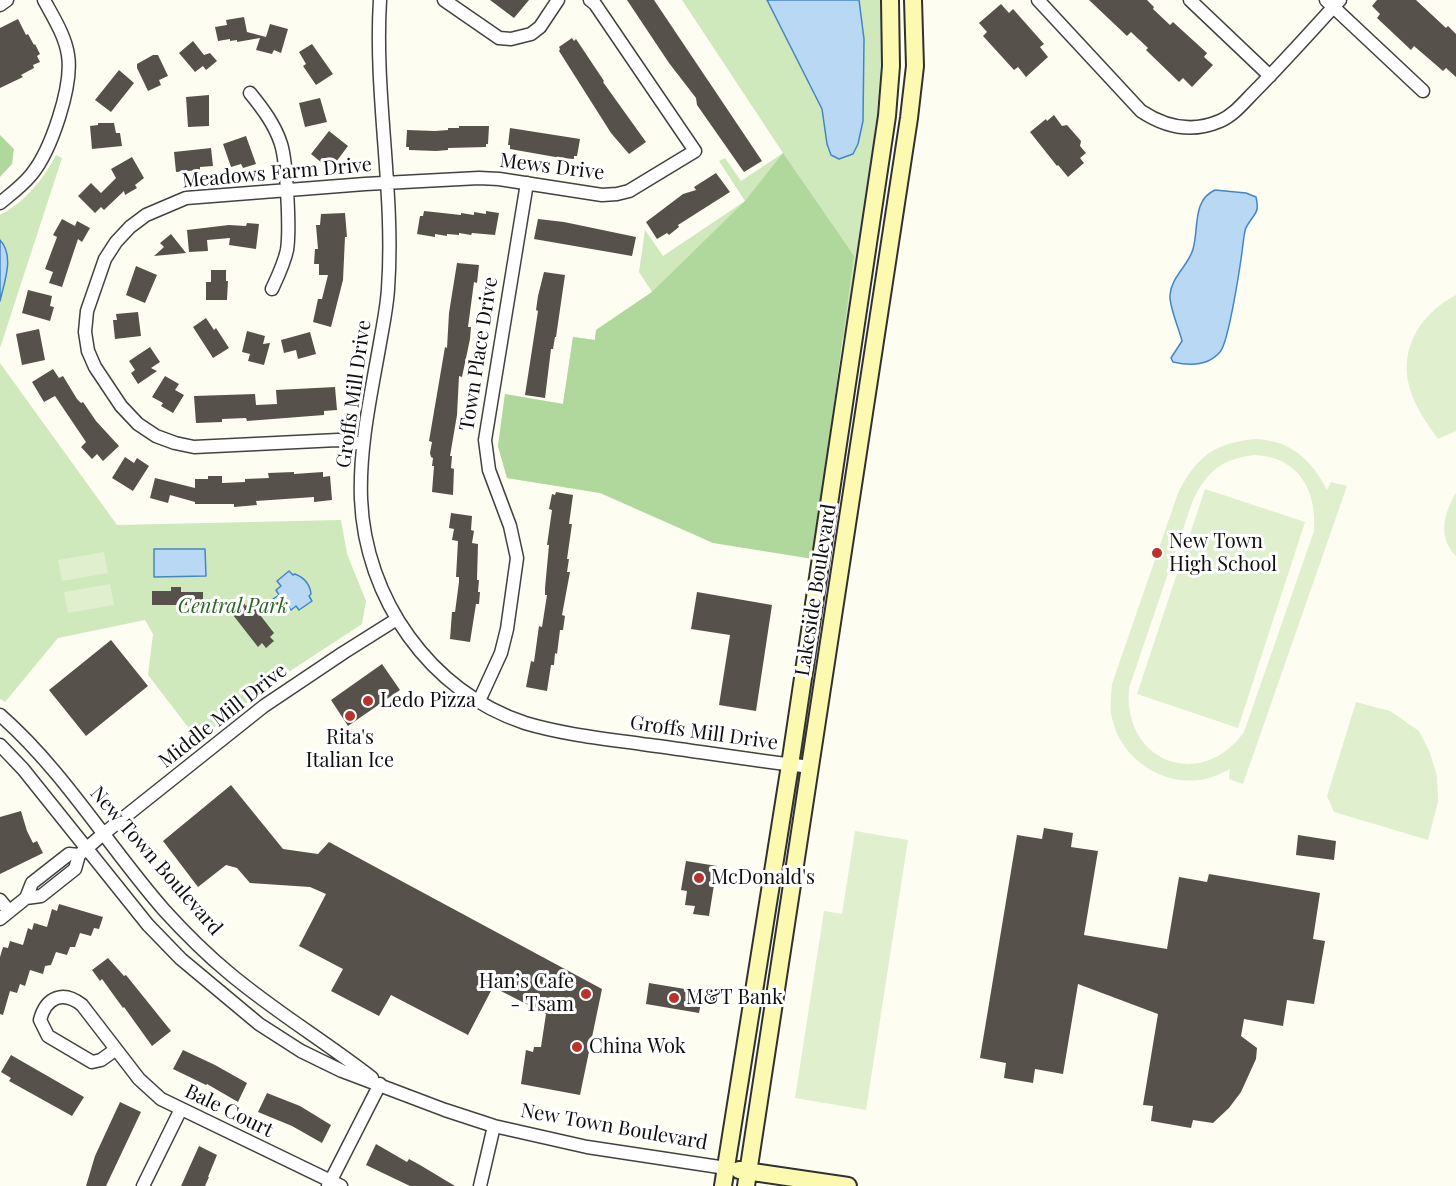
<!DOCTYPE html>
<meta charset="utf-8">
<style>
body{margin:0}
canvas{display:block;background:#fefdf1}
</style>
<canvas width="1456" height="1186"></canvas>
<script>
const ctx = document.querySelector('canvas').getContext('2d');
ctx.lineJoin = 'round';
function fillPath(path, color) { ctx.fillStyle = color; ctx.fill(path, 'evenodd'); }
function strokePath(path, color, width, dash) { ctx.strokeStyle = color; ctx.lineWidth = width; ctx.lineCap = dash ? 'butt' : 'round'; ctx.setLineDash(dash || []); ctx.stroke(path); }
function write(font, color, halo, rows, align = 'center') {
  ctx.font = font + ' "Playfair Display",serif'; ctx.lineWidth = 6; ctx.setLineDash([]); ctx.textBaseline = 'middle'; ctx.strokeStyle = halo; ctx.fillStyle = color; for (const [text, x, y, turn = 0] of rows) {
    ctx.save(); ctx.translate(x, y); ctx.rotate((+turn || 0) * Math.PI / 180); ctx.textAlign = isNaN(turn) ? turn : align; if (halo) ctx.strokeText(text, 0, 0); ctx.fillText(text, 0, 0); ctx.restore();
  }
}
const green = new Path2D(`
 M682,0H880L883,41L881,96L844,337L660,502L507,478L498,446L505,394L563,404L573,337L595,340L596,330L652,292L639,272L645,230L663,256L745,201L719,161L725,158L741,181L783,153Z
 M56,155L62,158L0,348V215C25,202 43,180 56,155Z
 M0,363L117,525L341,520L347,554L366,601L362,624L284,675L198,740L148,675L153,634L145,620L58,638L5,702L0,699Z`);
const forest = new Path2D(`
 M0,135L14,149L12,164L0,177Z
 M783,153L854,256L813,559L713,543L600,493L507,478L498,446L505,394L563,404L573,337L595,340L596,330L652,292L745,201Z`);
const pitch = new Path2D(`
 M1456,295V431L1438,439C1428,425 1418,411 1412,395C1396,353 1418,315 1456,295Z
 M1255,439C1290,440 1311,459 1327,490L1331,482L1347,486L1243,784L1229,779L1230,769C1220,774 1210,779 1199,780C1161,785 1123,759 1113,722C1109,710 1111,697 1112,684L1178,493C1196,457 1214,443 1255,439ZM1255,455C1299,457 1317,491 1314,531L1244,732C1201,792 1122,762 1129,688L1193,500C1208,470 1222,459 1255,455Z
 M1205,489L1305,522L1238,728L1137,694Z
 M1456,493V556C1438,538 1443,514 1456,493Z
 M104,552L108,573L62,581L58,560Z
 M110,584L114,605L68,613L64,592Z
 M1356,702L1390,711L1419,731L1430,753L1437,776L1438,802L1428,840L1334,812L1327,796Z
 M855,831L908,840L866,1110L795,1098L824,911L842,914Z`);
const water = new Path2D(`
 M767,0H859L864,39L863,121L858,144L853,154L839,159L831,155L827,144L822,109Z
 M1215,190L1246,193L1256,197C1260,214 1254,213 1247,226C1244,230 1244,238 1243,244C1241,261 1229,342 1220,352C1208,366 1190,366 1173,362L1171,358L1182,341C1179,328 1169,307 1170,295C1171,277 1189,265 1193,249C1199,229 1192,200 1215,190Z
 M0,240C15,256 4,283 0,301Z
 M154,549H205L206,576L154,577Z
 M289,571L293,575L295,574C305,578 310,584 311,594L309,596L312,601L299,610L296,606L291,610L287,605L281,610L273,599L279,595L276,590L281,586L277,581Z`);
const building = new Path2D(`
 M490,0H529L514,18Z
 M627,0H654L762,161L744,172L739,165L697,105L696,98L669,63Z
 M1089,0H1147L1154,7L1153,9L1170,25L1173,22L1207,53L1204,57L1213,65L1192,87L1183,78L1179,82L1146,50L1148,48L1131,32L1127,36Z
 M1377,0H1416L1446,28L1448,26L1456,34V77L1446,68L1443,71L1414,46L1411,50L1377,18L1380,14L1372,6Z
 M1001,4L1009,13L1013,9L1044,44L1040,47L1048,57L1026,77L1018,67L1014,70L983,36L987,32L979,23Z
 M244,17L247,32L266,37L270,24L288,29L281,53L274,50L272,54L256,50L260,38L237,42V40L230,41V39L218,41L215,27L227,25L226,20Z
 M18,19L26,35L28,34L34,45L35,44L40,54L37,56L40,62L33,65L34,68L21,75L23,77L0,88V28Z
 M572,38L574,41L576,39L604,81L603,82L646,142L629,154L611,133L559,51L560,49L559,47Z
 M193,41L204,55L210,53L217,61L206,70L203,66L195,72L179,53Z
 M312,44L333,74L316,85L303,66L306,64L299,52Z
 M153,55H158L168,76L159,80L161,85L148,91L137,68V64Z
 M119,70L134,83L111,112L95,100Z
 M209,95V126L188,127L186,97Z
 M320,98L327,122L305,127L299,103Z
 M1054,115L1062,126L1067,125L1081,141L1080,146L1086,153L1080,158L1084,163L1068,177L1058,165L1057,166L1030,132L1046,119L1047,121Z
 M98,123H114L116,133H120L122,146L92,149L90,126L98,125Z
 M459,126H489L488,144H486V147L448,148V150L436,151L409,150V147H406L407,130L435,131L448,130V128H459Z
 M510,128L580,139L577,156H574V159L561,158L510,149V145H508Z
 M329,131L348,146L333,166L324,160L322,163L311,154Z
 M246,136L256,164L243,168L241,164L231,167L223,144Z
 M211,148L213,166L200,167V170L176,172L174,152Z
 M132,157L144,178L135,185L137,188L125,195L124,191L104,210L101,207L95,213L78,196L91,183L101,193L116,178L111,169Z
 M716,173L730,192L678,225L679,227L669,235L667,233L657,239L646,222L683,194L696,190L694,187Z
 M424,211L461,215V213L474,215V212L486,214V211L499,213L495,235L472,233L471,235L459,233V235L447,234V236L435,234V237L417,234L420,216H423Z
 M345,213L347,237H345L343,280L331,327L313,322L318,299H322L328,275H319V264H314L315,249H318L316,225H320L321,214Z
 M62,219L75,226L77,221L90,228L82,242L78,239L62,287L49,283L53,272L45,269L57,237L53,235Z
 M538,219L564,222L636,237L632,256L534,239Z
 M247,223L259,224L256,249L229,245L230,238L207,240L208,251L189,252L187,230L229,225L246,226Z
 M171,234L186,253L154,256L164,247L160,243Z
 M457,263L479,265L477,283L474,282L468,327H471L470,339L462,377L459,376L457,415L450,456H452L451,468L454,469L453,495L432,492L434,466H432L433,458L431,457L430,453L432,442L429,441L445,347L447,348L449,313Z
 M136,266L157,275L145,303L126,295Z
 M211,270H226V281H228L227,300H206V282H211Z
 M544,272L565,275L556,337H555L553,349H551L545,398L525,395L538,311L536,310L538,296Z
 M28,290L52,296L50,306L54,307L50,321L22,313Z
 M138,312L141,336L115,339L113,320H117L116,314Z
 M206,318L214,330L216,328L229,348L213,358L193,327Z
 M39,329L45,360L22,365L16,334Z
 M247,331L265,336L263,344L270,343L264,365L248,361L250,354L242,352Z
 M310,332L316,354L298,359L296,350L284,353L281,340Z
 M150,347L160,362L151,368L157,371L138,384L131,373L135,370L129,361Z
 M53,369L59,378L63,376L77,399L81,403L83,402L96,421L119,446L103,461L97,454L92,459L81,447L86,442L55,396L44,402L32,382Z
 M165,376L179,384L175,390L184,395L173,413L161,406L163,403L152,397Z
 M335,387L337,410L324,411V415L247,421L246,418L222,419V422L196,423L194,396L255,394L256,405L277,404L276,390Z
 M125,457L134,463L137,458L149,466L133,491L112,478Z
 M294,472V474L323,472V477L330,476L332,500L314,502V497L256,501L257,505L234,507V504H195V502L170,495L168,503L150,498L155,478L195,488V479H208V476H222V483L245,482V479L269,478L268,473Z
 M556,492L573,495L569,524H572L567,559H569L567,572H570L562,615L565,616L563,630H560L557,654L555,653L554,665H551L547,691L526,687L531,661L534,662L539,626L542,627L547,595H545V588L549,545H547L552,510L549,509L552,494L555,495Z
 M451,513L472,516L471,530L474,531L472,543L478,544L477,580H479L478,592H480L479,604H476L470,642L450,639L452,612H455L459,582V577H456L458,541L452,540L454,529L449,528Z
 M171,587H181V592H203V603H187V605H152V591H171Z
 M697,592L772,605L756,711L719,705L730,635L691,629Z
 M242,601L246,606L250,602L274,633L270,637L274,641L266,648L262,643L258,647L233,615L237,612L234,608Z
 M111,640L148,686L86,736L49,690Z
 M382,664L400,690L348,726L331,700Z
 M231,785L283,849L318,854L329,842L602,989L580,1095L521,1084L526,1050L533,1052L534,1047H541L546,1014L493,987L468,1035L391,995L379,1016L331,991L343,969L299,946L326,894L310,887L250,883L237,868L226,865L198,887L163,841Z
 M21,811L27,831L33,843L37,841L43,853L0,874V817Z
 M1044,828L1073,833L1071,847L1098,851L1084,935L1167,949L1179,877L1207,882L1209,874L1320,893L1313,939L1325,941L1314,1004L1287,1000L1283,1026L1244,1019L1241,1036L1257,1048L1256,1059L1241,1092L1229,1108L1213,1123L1193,1120L1191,1128L1151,1121L1153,1106L1143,1105L1158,1014L1078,984L1063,1074L1035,1069L1033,1083L1004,1078L1006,1063L980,1058L1017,835L1042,839Z
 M1298,835L1336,841L1334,860L1296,855Z
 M686,861L717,866L709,916L693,914L695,906L685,905L687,891L681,890Z
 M59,904L103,917L99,929L94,928L91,936L80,933L75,947H70L67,955L56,952L51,965L45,966L43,974L30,970L25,986L20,984L17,993L10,991L3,1015L0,1014V957L3,947L8,948L10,941L23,945L28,928L32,930L34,923L47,927L52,909L57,911Z
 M108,958L124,976L126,975L171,1031L152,1046L124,1007L123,1008L102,979L100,981L92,970Z
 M649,983L703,992L699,1013L646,1004Z
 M183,1050L215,1065L247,1083L238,1102L207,1084L206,1085L173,1069Z
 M11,1055L84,1097L72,1116L9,1081L11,1078L1,1072Z
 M267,1093L300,1106L331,1125L322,1143L292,1126L258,1112Z
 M120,1102L141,1112L106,1186H86L95,1156Z
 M376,1144L407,1162L409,1159L420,1165L455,1186H410L366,1165Z
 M199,1146L217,1155L208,1177H209L205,1186H181Z`);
const street = new Path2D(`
 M380,0C374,96 395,192 388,289C387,305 384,321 381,337C372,390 359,445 361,499C365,598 430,692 525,723C565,735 608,739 649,745C703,752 757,761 811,767
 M444,0L499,38L511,39L531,34L540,27L558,0
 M1038,0L1141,111C1165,127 1192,133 1220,121C1234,115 1244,102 1255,91C1284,62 1312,30 1340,0
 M1190,0L1270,76
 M1326,0L1423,91
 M0,5L7,0
 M250,93C263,109 275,125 281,144C287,163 290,231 287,250C284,264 278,276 272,289
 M0,203C11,194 22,186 31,175C51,151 73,86 68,55C65,35 53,17 44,0
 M363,444L338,440L194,447L175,443L156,436L138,424L121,406L95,367L88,351L85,332L87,311L105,259L116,242L130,227L146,215L186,198L365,184L479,178L499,179L602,195L617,194L629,191L695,151L595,4L590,0
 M479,701L501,653L507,629L517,558L510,526L489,470L485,440L527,183
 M0,715C64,771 108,846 164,910C184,932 206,954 229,973C274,1011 326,1042 372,1078
 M0,745L23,769L148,925L181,959L259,1024L301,1051L342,1071L445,1110L494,1126L587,1147L726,1168
 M26,898L41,896L75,869L79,855L102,835L264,706L343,653L397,619
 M0,900L9,911
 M0,919L26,898L32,883L69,854L79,855
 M115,1050L101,1060L92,1062L48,1036L40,1020C46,997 63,990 82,1005L139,1079L161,1099L341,1186
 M143,1186L181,1109
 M328,1186L380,1084
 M480,1186L494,1126`);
const secondary = new Path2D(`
 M739,1170L848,1186
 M723,1186L790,765L887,116L891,66L890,0
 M746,1186L909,118L915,66L913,0`);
const markers = [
 [1157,553,6,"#b9332d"],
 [368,701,6,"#b9332d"],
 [350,716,6,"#b9332d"],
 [699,878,6,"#b9332d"],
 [586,994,6,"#b9332d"],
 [674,998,6,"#b9332d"],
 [577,1047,6,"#b9332d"]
];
const streetNames = [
 ["Mews Drive",552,167,7],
 ["Meadows Farm Drive",277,173,-5],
 ["Town Place Drive",479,354,-81],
 ["Groffs Mill Drive",354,394,-82],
 ["Lakeside Boulevard",816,590,-81],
 ["Middle Mill Drive",223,716,-38],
 ["Groffs Mill Drive",704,733,8],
 ["New Town Boulevard",156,861,49],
 ["Bale Court",229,1111,26],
 ["New Town Boulevard",614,1127,10]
];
const poiNames = [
 ["New Town",1169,542],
 ["High School",1169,565],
 ["Ledo Pizza",380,701],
 ["Rita's",350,738,"center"],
 ["Italian Ice",350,761,"center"],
 ["McDonald's",711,878],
 ["Han’s Cafe",574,982,"right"],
 ["- Tsam",574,1005,"right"],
 ["M&T Bank",686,998],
 ["China Wok",589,1047]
];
const parkNames = [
 ["Central Park",233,607]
];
fillPath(green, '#cfe8bc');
fillPath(forest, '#b1d89c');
fillPath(pitch, '#e0efcd');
fillPath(water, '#b8d8f3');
strokePath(water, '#4386c7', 1.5);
fillPath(building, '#57514c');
strokePath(street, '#424242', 15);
strokePath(secondary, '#313131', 20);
strokePath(street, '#fff', 12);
strokePath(secondary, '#fbfab0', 16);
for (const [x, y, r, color] of markers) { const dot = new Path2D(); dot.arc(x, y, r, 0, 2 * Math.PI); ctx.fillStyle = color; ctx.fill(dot); strokePath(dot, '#fff', 2); }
write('20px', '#0f0f0f', '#fff', streetNames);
write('20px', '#0f0f0f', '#fff', poiNames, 'left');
write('italic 20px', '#296422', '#fff', parkNames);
</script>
